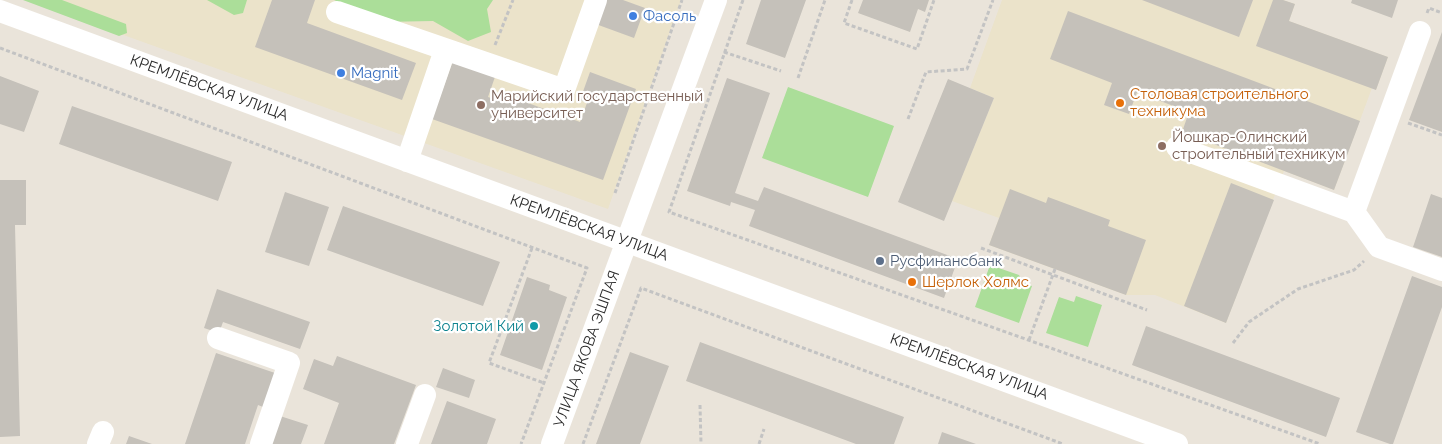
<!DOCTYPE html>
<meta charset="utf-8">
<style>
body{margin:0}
canvas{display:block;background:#eae4da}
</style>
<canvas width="1442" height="444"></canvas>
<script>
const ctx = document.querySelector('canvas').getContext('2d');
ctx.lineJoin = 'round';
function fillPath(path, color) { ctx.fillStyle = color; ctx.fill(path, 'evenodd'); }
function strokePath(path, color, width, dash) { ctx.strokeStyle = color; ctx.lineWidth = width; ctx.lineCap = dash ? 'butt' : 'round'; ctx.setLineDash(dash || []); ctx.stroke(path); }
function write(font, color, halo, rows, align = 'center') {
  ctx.font = font + ' Raleway,sans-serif'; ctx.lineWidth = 4.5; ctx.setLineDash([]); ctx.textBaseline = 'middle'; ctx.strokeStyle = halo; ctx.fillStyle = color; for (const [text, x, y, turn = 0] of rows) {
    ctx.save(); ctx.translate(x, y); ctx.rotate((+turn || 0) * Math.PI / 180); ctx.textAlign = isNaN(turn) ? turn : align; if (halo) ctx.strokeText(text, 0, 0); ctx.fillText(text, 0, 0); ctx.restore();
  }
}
const education = new Path2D(`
 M26,0H681L608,209Z
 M1002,0H1283L1295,4L1289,21L1388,57L1376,90L1372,88L1334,190L1284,171L1226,323L1155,295H1126L989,245L999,218L952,201L994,98L970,88Z`);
const green = new Path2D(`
 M23,0H62L126,24L127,33L119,36Z
 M207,0H247L243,13L234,15Z
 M334,0H493L487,9L491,32L468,41L433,21L381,22Z
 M788,87L894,126L868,197L762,158Z
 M990,265L1019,275L1024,283L1032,286L1019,323L975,307Z
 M1076,296L1102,305L1088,347L1046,333L1059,297L1074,302Z`);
const building = new Path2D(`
 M272,0H315L307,23L416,63L402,100L255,47Z
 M601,0H623L645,8L634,38L593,23Z
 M761,0H806L785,58L746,44Z
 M863,0H929L925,12L918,9L910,32L858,13Z
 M1142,0H1253L1239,37Z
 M1273,0H1283L1295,4L1289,21L1388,57L1376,90L1256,46Z
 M1352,0H1398L1392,18L1351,3Z
 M1068,11L1360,121L1334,190L1182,132L1189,112L1137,92L1129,114L1104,105L1112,83L1050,59Z
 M1442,32V132L1409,120Z
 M454,58L496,74L488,97L503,102L506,95L580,122L587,103L580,100L590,72L636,89L603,180L432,119Z
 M0,76L39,91L24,132L0,124Z
 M727,78L770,93L735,193L758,201L764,187L958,259L944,298L749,226L755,210L731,202L730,206L687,191Z
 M948,79L994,98L944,221L898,202Z
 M72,106L232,162L218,201L59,144Z
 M0,180H26V225H15L20,436L0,437Z
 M1231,183L1274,200L1226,323L1184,306Z
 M1010,189L1046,203L1048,197L1110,220L1108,226L1146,240L1126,295L989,245Z
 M285,192L329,207L309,266L265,252Z
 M1431,194L1442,198V257L1413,247Z
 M343,206L500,262L483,306L327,250Z
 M1412,276L1442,287V307L1393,444H1390L1356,432Z
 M527,277L550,285L549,290L567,297L542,370L500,355Z
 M217,289L310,322L300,349L223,322L219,333L204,328Z
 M1146,326L1340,398L1326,437L1132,365Z
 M700,342L904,417L894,444H856L686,381Z
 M630,352L669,366L640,444H596Z
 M216,353L275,373L263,407L258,405L245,444H185Z
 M337,356L416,385L394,444H324L339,403L303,389L314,359L333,366Z
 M443,368L475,380L469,398L436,387Z
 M447,401L496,419L487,444H431Z
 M280,416L308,425L301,444H270Z
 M942,432L976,444H938Z
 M129,436L152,444H126Z`);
const path = new Path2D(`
 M743,0L669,212L1320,444
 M852,0L844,23L917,49L934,0
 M1427,13L1429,8L1442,13
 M495,45L513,0
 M0,48L587,268L521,444
 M724,52L781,71
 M798,78L825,0
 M908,119L926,72L967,69L993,0
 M1408,123L1442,135
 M615,193L682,0
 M532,248L489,363L544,383
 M981,248L1147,310
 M1029,340L1055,269
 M1233,343L1249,322L1298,289L1354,270L1364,261
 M700,405L701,444
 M583,444L641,288L1063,444
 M759,444L764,429`);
const minor = new Path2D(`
 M0,11L1177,444
 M337,12L564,90L596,0
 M1420,32L1354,212L1379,247L1442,270
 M1177,147L1354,212
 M407,161L445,50
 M218,338L289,363L261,444
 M98,444L103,432
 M407,444L425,395
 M552,444L716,0`);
const markers = [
 [633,16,5,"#3f7fe0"],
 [341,73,5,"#3f7fe0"],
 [1120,103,5,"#e8710a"],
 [481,105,5,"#8d6e63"],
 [1162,146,5,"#8d6e63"],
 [880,261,5,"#5c6f8a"],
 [912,282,5,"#e8710a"],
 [534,326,5,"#0f9aa8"]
];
const shopNames = [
 ["Фасоль",643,16],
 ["Magnit",351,73]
];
const streetNames = [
 ["КРЕМЛЁВСКАЯ УЛИЦА",209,88,20],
 ["КРЕМЛЁВСКАЯ УЛИЦА",589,228,20],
 ["УЛИЦА ЯКОВА ЭШПАЯ",587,349,-70],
 ["КРЕМЛЁВСКАЯ УЛИЦА",969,367,20]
];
const foodNames = [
 ["Столовая строительного",1130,94],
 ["техникума",1130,111],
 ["Шерлок Холмс",922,282]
];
const educationNames = [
 ["Марийский государственный",491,96],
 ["университет",491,113],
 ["Йошкар-Олинский",1172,137],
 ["строительный техникум",1172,154]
];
const serviceNames = [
 ["Русфинансбанк",890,261]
];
const cultureNames = [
 ["Золотой Кий",524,326]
];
fillPath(education, '#ebe3ca');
fillPath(green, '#abde99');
fillPath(building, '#c5c1ba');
strokePath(path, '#c3c3c3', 3, [4, 2.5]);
strokePath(minor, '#fff', 22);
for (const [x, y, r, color] of markers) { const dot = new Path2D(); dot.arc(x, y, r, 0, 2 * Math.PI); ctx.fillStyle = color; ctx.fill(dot); strokePath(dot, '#fff', 2); }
write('15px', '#366cbe', '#fff', shopNames, 'left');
write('15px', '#282828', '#fff', streetNames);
write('15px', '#c56008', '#fff', foodNames, 'left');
write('15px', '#785e54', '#fff', educationNames, 'left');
write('15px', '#4e5e75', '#fff', serviceNames, 'left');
write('15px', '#0d838f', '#fff', cultureNames, 'right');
</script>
